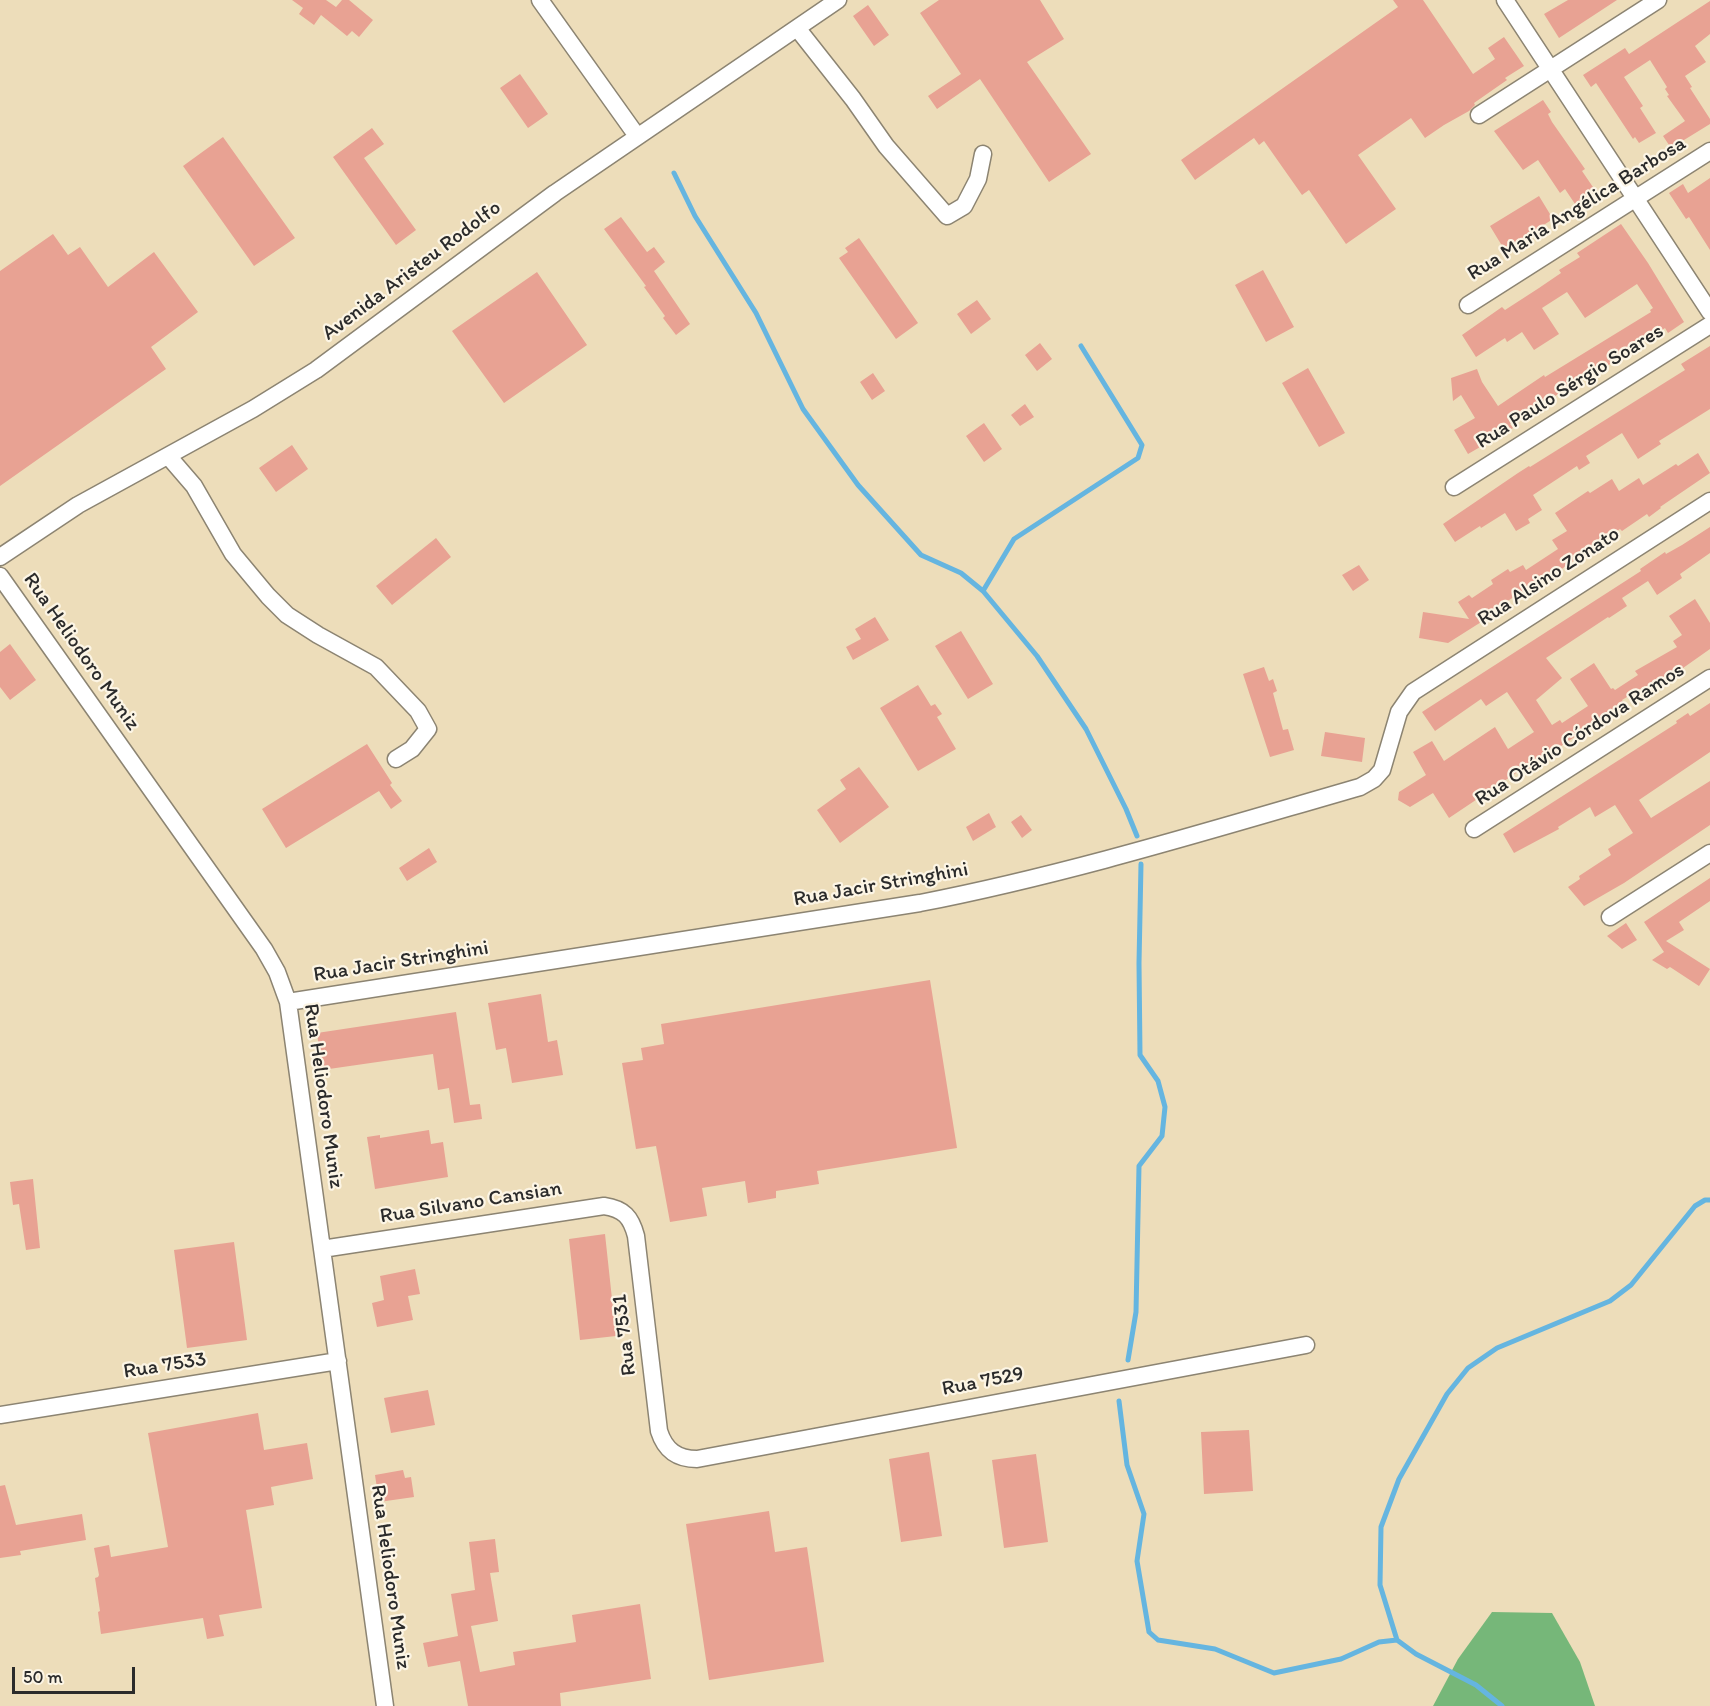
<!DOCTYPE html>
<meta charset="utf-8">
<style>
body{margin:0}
#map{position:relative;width:1710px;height:1706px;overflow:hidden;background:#edddba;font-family:Itim,sans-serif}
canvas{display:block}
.scale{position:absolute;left:12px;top:1667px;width:123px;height:27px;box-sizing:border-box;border:3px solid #2b2b2b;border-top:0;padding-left:8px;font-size:18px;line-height:21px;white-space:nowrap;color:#2b2b2b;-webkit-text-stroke:4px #fcf5e5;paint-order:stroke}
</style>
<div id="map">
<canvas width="1710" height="1706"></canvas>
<div class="scale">50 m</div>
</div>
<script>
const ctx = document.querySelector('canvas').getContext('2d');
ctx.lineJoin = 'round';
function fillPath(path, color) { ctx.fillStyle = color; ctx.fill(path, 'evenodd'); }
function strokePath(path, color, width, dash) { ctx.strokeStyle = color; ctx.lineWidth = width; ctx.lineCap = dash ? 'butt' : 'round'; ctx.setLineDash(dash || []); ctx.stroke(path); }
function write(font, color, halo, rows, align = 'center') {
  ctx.font = font + ' Itim,sans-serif'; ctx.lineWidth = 4.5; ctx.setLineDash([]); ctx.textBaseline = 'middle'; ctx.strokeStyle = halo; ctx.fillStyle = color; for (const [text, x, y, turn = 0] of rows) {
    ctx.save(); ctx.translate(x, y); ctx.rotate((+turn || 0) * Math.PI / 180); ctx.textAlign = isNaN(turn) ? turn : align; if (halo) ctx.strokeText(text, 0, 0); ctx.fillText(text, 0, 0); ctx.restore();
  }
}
const forest = new Path2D(`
 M1492,1612L1552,1613L1580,1662L1595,1706H1433L1458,1659Z`);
const stream = new Path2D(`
 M674,173L695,216L756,313L803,409L858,485L921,555L961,573L983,591L1037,656L1086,729L1126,809L1137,836
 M983,591L1014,539L1138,458L1142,445L1081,346
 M1128,1360L1136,1312L1139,1166L1162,1136L1165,1107L1158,1081L1140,1055L1139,963L1141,864
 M1119,1401L1127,1465L1144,1514L1137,1561L1149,1632L1158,1640L1215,1649L1274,1673L1341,1659L1379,1642L1397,1640
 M1502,1706L1476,1685L1416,1654L1397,1640L1380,1585L1381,1527L1399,1479L1447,1394L1468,1368L1497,1348L1610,1301L1631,1285L1695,1206L1705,1200H1710`);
const building = new Path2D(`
 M292,0H326L336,7L342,0H349L373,20L359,37L352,31L347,36L321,15L314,25L299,14L303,8Z
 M939,0H1040L1064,39L1027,62L1091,154L1049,182L980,79L937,109L928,96L961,74L920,13Z
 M1393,0H1423L1473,74L1495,59L1488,48L1504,37L1524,66L1505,78L1507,80L1474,103L1475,105L1469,111L1444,125L1425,138L1411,118L1358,155L1396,209L1346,244L1309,190L1302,195L1264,141L1259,145L1254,138L1195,180L1181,160L1398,7Z
 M1568,0H1617L1559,38L1544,14Z
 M1710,1V34L1695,46L1706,62L1685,76L1692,87L1690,88L1710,119V124L1671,148L1663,136L1685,121L1667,96L1669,95L1665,89L1667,87L1650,60L1624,77L1643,106L1640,108L1656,133L1639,143L1635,137L1633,139L1596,83L1591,87L1583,75L1625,48L1629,54Z
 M868,5L889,35L874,46L853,16Z
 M520,74L548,114L528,128L500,88Z
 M1543,100L1551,112L1548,114L1552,122L1585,169L1582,171L1597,193L1577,207L1565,189L1560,193L1538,160L1523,170L1494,131Z
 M372,128L384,144L364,158L416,230L396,245L333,157Z
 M223,137L295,238L254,266L183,166Z
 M1710,178V250L1689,217L1686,219L1669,193L1683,184L1688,193Z
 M1539,196L1553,219L1523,238L1526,242L1507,254L1490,226Z
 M621,217L647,252L654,247L665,262L654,271L690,324L676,335L663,318L665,316L644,287L646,286L604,229Z
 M1621,224L1648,263L1684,322L1668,333L1665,328L1586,380L1584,378L1510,424L1513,428L1468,454L1454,430L1475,418L1461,395L1453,401L1451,378L1477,369L1482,382L1498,406L1544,375L1545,377L1651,312L1650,310L1653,308L1637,284L1585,318L1567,292L1542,308L1559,334L1534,350L1522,332L1507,342L1505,338L1476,357L1462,335L1502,307L1505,310L1539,288L1561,273L1559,270L1580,257L1577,253Z
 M53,234L68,255L80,247L108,287L154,252L198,312L151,347L166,369L0,486V271Z
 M859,238L918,323L896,339L839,258L848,252L845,248Z
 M1263,270L1294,327L1266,342L1235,285Z
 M537,272L587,345L504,403L452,331Z
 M977,300L991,319L971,334L957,314Z
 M1040,343L1052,359L1037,371L1025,355Z
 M1710,346V409L1659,441L1661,444L1638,459L1622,433L1586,456L1590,463L1579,470L1577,466L1533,495L1542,510L1528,519L1530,523L1516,531L1505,513L1481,528L1480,526L1455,542L1443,524L1518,473L1529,466L1530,467L1685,370L1681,364Z
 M1308,368L1345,433L1319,447L1282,383Z
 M873,373L885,391L872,400L860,382Z
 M1025,404L1034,417L1020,426L1011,415Z
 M984,423L1002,449L984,462L966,436Z
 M292,445L308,469L276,492L259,468Z
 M1698,453L1710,473L1660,507L1661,508L1649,517L1647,514L1622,531L1620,529L1531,590L1519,598L1517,595L1495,609L1497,612L1448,643L1419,638L1423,612L1469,619L1458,602L1469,595L1472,598L1493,584L1491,580L1508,569L1510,572L1523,565L1526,570L1558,549L1552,540L1567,531L1555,513L1588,491L1590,493L1612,479L1619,491L1639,478L1643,485L1676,464L1678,466Z
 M1710,527V553L1680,574L1682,578L1657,595L1648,581L1622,598L1627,606L1609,618L1608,617L1546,658L1562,678L1536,700L1552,725L1560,720L1562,723L1588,706L1570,679L1594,663L1611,689L1613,688L1615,690L1638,675L1635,671L1677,647L1673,641L1682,635L1669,616L1695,599L1710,623V649L1649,692L1645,686L1622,700L1624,704L1540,760L1541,761L1524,772L1522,769L1449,818L1433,793L1410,807L1398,800L1399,792L1426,775L1413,752L1432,741L1444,761L1495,727L1508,749L1534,732L1507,692L1486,706L1481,699L1435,731L1422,712L1641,571L1640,569L1665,552L1666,554L1682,545Z
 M436,538L451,557L392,605L376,586Z
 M1359,565L1369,580L1353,591L1342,575Z
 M875,617L889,640L853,660L846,647L861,639L855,629Z
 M961,631L993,684L968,699L935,646Z
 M10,644L36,680L10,700L0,687V652Z
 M1264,667L1269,681L1273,679L1277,691L1273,693L1283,730L1288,729L1294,750L1270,757L1243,674Z
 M918,685L931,706L935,704L942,714L937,717L956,749L918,771L880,708Z
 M1710,703V752L1639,800L1651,818L1710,781V825L1624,883L1584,906L1568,887L1580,879L1579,876L1611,855L1608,849L1633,833L1615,805L1595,817L1590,807L1558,827L1559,829L1514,853L1503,834L1677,723L1676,721L1688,713L1690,716Z
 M1325,732L1365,738L1362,762L1321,756Z
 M367,744L392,783L390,785L402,801L391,809L379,791L286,848L262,809Z
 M859,767L889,807L840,843L817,810L846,789L840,780Z
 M989,813L996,827L973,841L966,827Z
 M1021,815L1032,830L1022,838L1011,822Z
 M429,848L437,862L407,881L399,868Z
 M1710,878V901L1679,922L1684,930L1666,941L1710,969L1699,986L1670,967L1667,969L1652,960L1664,952L1644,922Z
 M1626,923L1637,940L1622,949L1607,936Z
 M930,980L957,1148L817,1171L819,1184L776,1191V1198L748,1203L745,1181L702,1188L707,1216L670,1222L656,1146L636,1149L622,1063L643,1060L641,1048L664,1044L661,1024Z
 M541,994L548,1042L557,1040L563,1075L512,1083L506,1048L496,1050L488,1003Z
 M456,1012L470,1105L480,1104L482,1119L454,1123L449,1088L438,1090L433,1054L322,1070L317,1033Z
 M429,1130L431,1144L443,1142L448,1177L375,1189L367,1137L380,1135V1138Z
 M33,1179L40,1248L26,1250L19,1204L13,1205L10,1182Z
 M605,1234L616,1336L580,1340L569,1239Z
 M234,1242L247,1340L187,1348L174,1250Z
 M415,1269L420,1294L408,1296L413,1320L377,1327L372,1303L384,1300L380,1276Z
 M428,1390L435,1425L391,1433L384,1398Z
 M258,1413L264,1450L307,1443L313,1479L271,1487L274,1505L246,1510L262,1608L219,1615L224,1636L207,1639L203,1618L101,1634L98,1612L100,1611L95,1578L98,1577L99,1575L94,1548L109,1545L111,1557L168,1547L148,1433Z
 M1249,1430L1253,1491L1204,1494L1201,1432Z
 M929,1452L942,1536L901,1542L889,1459Z
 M1036,1454L1048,1542L1004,1548L992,1460Z
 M403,1470L405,1478L411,1477L414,1497L379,1502L375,1475Z
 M5,1485L16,1525L82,1514L86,1540L20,1551L21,1555L0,1558V1486Z
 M769,1511L775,1552L807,1547L824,1662L709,1680L686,1524Z
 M495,1539L499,1572L490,1573L498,1621L471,1626L480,1672L515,1665L513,1652L576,1642L572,1615L640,1604L651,1679L560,1693L561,1706H468L460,1661L428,1667L423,1643L458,1636L451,1594L475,1590L469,1542Z`);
const minor = new Path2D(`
 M540,0L637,136
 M1505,0L1710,312
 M797,28L853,99L886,146L947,216L964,206L978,179L983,154
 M1479,115L1658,0
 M1468,305L1710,151
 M169,457L194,486L233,554L268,596L287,615L318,635L376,667L418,711L428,729L412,749L396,759
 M1454,487L1710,325
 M0,557L78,505L253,409L316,370L555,193L838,0
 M0,576L264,949L277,972L288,1002L385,1706
 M1474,829L1710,678
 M1610,917L1710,853
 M288,1002L920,903C1069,874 1214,829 1360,787L1374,779L1382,770L1399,712L1413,692L1710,501
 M322,1249L604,1206C624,1209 631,1217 636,1236L659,1431C665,1450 677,1459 697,1459L1306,1345
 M0,1415L338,1361`);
const streetNames = [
 ["Rua Maria Angélica Barbosa",1577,209,-32],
 ["Avenida Aristeu Rodolfo",412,271,-37],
 ["Rua Paulo Sérgio Soares",1570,387,-32],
 ["Rua Alsino Zonato",1549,577,-33],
 ["Rua Heliodoro Muniz",81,652,55],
 ["Rua Otávio Córdova Ramos",1580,735,-33],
 ["Rua Jacir Stringhini",881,885,-10],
 ["Rua Jacir Stringhini",401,962,-9],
 ["Rua Heliodoro Muniz",323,1096,82],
 ["Rua Silvano Cansian",471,1203,-9],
 ["Rua 7531",625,1335,-97],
 ["Rua 7533",165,1366,-9],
 ["Rua 7529",983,1382,-11],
 ["Rua Heliodoro Muniz",390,1577,82]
];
fillPath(forest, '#76b779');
strokePath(stream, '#65b5e0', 5);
fillPath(building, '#e8a293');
strokePath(minor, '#8c8472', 19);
strokePath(minor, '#fff', 16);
write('21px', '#2b2b2b', '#fcf5e5', streetNames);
</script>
